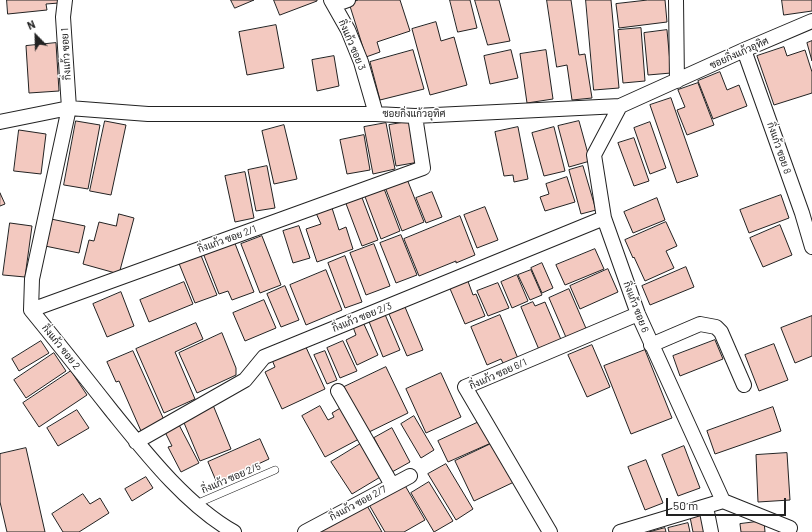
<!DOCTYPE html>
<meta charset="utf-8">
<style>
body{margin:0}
#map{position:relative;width:812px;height:532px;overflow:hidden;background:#fff;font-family:Barlow,sans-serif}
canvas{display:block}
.north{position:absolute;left:16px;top:16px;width:40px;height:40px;-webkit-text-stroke:3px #fff;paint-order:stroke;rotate:337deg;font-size:11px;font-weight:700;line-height:16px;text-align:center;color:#222}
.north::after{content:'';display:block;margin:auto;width:14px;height:18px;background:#222;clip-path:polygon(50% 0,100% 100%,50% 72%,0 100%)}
.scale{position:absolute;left:666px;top:498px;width:120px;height:18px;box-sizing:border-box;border:2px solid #222;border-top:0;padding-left:5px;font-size:12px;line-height:14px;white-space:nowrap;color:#222;-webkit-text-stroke:3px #fff;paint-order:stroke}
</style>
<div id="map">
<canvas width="812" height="532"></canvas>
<div class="north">N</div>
<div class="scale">50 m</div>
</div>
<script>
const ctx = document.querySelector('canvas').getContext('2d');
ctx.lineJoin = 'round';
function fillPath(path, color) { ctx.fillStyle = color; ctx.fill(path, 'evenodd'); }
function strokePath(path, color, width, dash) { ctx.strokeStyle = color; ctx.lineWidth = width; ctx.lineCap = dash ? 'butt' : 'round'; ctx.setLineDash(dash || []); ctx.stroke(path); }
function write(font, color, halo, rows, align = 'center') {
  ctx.font = font + ' Barlow,Sarabun,sans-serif'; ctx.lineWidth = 3; ctx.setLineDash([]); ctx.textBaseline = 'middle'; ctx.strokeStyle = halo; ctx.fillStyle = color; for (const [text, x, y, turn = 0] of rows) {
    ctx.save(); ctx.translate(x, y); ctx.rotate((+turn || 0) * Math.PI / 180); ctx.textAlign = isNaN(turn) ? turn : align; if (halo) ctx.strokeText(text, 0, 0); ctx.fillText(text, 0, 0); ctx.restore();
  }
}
const building = new Path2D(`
 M7,0H59V3L46,4L47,10L8,14Z
 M231,0H254L235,8Z
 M274,0H317V1L280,15Z
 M359,0H400L410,31L377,42L380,52L366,57L349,3Z
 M450,0H470L477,28L458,32Z
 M475,0H499L510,41L488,45Z
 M547,0H571L579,55L585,54L592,98L572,100L567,65L557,67Z
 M586,0H611L619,88L594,90Z
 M648,0H665L667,22L619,28L616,4Z
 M782,0H812V11L784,15Z
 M436,22L441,41L454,37L467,85L430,95L412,29Z
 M276,25L284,68L247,75L239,32Z
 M641,28L645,81L623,83L618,30Z
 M667,30L671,73L648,75L644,33Z
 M812,41V61L807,43Z
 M56,43L59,91L29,93L26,46Z
 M784,47L787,56L805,50L812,72V93L774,105L757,56Z
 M413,50L424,89L380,100L370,62Z
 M511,50L518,78L490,84L484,56Z
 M546,50L553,99L527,103L520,54Z
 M334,56L339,86L317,91L312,60Z
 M720,72L727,90L739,85L747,106L713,119L698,81Z
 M698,83L714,125L687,135L677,110L685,107L678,90Z
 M671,98L698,176L677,183L650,105Z
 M76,121L100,125L88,189L64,185Z
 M105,121L126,125L111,195L90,191Z
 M413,121L419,162L396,166L389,125Z
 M579,121L590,161L569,167L558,126Z
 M650,122L666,168L650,174L634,128Z
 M386,123L395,169L373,174L364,127Z
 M284,125L297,179L274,184L262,131Z
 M518,127L528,179L514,182L513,175L504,176L495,132Z
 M554,127L565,171L544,176L532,133Z
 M19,130L46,134L41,174L14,171Z
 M364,135L370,170L347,174L340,140Z
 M634,138L649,181L634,186L618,143Z
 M267,166L275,208L256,211L248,170Z
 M583,166L596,210L581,214L569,170Z
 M245,172L254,218L235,222L225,176Z
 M567,177L575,202L545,211L540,197L549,194L546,184Z
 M407,179L424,222L402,231L385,187Z
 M383,186L400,231L381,239L364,194Z
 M432,192L442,217L426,223L416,198Z
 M0,193L5,204L0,206Z
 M361,195L378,240L362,246L345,201Z
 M781,195L789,218L749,233L740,210Z
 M657,198L665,220L633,233L624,212Z
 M485,207L498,240L477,248L464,215Z
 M332,208L339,230L346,227L353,249L317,262L306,229L321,224L316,213Z
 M119,214L134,218L119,274L83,264L89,240L94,241L99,222L116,226Z
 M460,216L475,255L456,263V261L419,276L404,239Z
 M51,219L85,226L79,253L45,246Z
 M666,222L677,246L666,251L674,268L645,281L634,257L633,258L625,240Z
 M10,223L32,226L25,277L3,275Z
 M780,225L792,255L763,267L750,238Z
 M299,226L310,258L293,263L283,231Z
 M401,235L417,275L396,283L380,243Z
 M262,236L281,285L260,293L241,244Z
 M234,241L254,292L232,300L228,291L219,294L203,253Z
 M374,244L390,286L366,295L350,253Z
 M595,249L604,269L565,285L556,265Z
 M200,253L217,295L195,303L178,261Z
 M345,256L362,302L345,308L328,263Z
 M542,263L553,288L542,293L531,268Z
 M686,267L694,287L650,305L642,286Z
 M608,269L618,292L580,309L570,286Z
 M326,270L342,310L306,325L290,285Z
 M531,270L542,295L530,300L518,275Z
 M517,275L528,301L512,308L501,282Z
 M466,276L473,295L476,294L485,316L465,324L448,284Z
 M184,282L193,304L149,322L140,300Z
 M498,283L509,308L488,316L477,291Z
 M285,286L299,320L281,327L267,294Z
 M569,289L588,333L568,342L549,298Z
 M121,292L134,326L107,337L93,304Z
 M264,300L276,328L245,341L233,313Z
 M533,302L535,306L545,302L562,342L540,352L521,307Z
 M405,307L423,350L407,356L389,314Z
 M384,312L400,350L383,357L368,319Z
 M500,315L519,361L505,367L501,359L487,365L471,327Z
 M812,316V356L795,363L781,328Z
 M363,322L378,355L357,365L346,340L356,335L353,327Z
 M196,323L203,339L175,352L195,399L164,413L136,349Z
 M222,333L236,368V375L197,393L179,353Z
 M715,340L723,359L680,376L673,356Z
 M41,341L49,353L19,371L12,359Z
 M343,341L357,371L340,378L327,348Z
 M774,344L788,380L759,391L745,355Z
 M305,345L325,389L282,409L265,372L275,367L272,360Z
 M592,345L610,387L587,397L568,355Z
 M645,350L672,418L631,434L604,366Z
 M133,351L164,420L141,431L119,381L116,382L107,362Z
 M325,351L337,380L327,384L314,355Z
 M54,353L66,371L26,398L14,380Z
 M386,367L408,413L367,433L344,387Z
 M71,371L87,395L39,427L23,403Z
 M441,373L461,417L426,433L406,389Z
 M213,405L231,449L200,461L182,418Z
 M320,406L328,420L334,417L332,413L342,407L359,439L325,457L302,416Z
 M773,407L781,431L715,454L707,431Z
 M77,410L89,428L58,446L47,428Z
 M414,416L434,450L421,458L401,424Z
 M177,421L199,463L181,472L168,447L172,446L163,428Z
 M481,421L491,443L448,462L438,441Z
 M392,428L410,462L392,472L374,438Z
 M260,439L269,459L217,483L208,462Z
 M495,442L514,482L474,501L455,461Z
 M362,443L382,476L352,494L331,462Z
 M684,446L700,488L678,496L662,455Z
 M26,448L45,532H7L0,502V454Z
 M787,453L790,500L758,502L756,455Z
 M646,460L663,503L645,510L628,467Z
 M446,464L473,509L456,520L428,474Z
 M146,477L153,488L132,501L125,489Z
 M403,482L425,520L404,532H385L368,503Z
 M429,482L453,521L434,532L411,493Z
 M83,494L90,504L100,498L109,513L79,532H63L52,514Z
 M365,502L382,532H315Z
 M702,515L705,532H693L690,517Z
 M764,521L765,532H741L740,524Z
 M688,523L690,532H669L668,528Z
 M665,528L666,532H649Z`);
const lane = new Path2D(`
 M196,504L275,470`);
const street = new Path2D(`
 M65,0L63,17L69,108L32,279L31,310C58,343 85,377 111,410C145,452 186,505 234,532
 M331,0L348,30L361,62L376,114
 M676,0L677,81
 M334,5L348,0
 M744,50L802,213L812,247
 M620,106L594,155L604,218L638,314L723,501
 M0,122L69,108L148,114H376L415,116L620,106L744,50L812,21
 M31,310L423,168L415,116
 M651,345L700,324L716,327L721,332L744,385
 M338,391L392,485
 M136,442L245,380L264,357L604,218
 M723,501L790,528
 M706,507L711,532
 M305,532L410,476
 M550,532L465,387L638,314
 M620,532L723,501`);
const streetNames = [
 ["กิ่งแก้ว ซอย 3",352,45,67],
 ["ซอยกิ่งแก้วอุทิศ",739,53,-24],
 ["กิ่งแก้ว ซอย 1",66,54,-93],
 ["ซอยกิ่งแก้วอุทิศ",414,114],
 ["กิ่งแก้ว ซอย 8",779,148,71],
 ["กิ่งแก้ว ซอย 2/1",227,239,-20],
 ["กิ่งแก้ว ซอย 6",636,307,69],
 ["กิ่งแก้ว ซอย 2/3",362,317,-22],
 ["กิ่งแก้ว ซอย 2",61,347,51],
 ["กิ่งแก้ว ซอย 6/1",498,374,-24],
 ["กิ่งแก้ว ซอย 2/5",231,478,-23],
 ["กิ่งแก้ว ซอย 2/7",358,503,-28]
];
fillPath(building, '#f3c9c0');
strokePath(building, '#222', 1);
strokePath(lane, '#222', 8);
strokePath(street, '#222', 16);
strokePath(lane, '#fff', 7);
strokePath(street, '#fff', 14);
write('10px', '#222', '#fff', streetNames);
</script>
